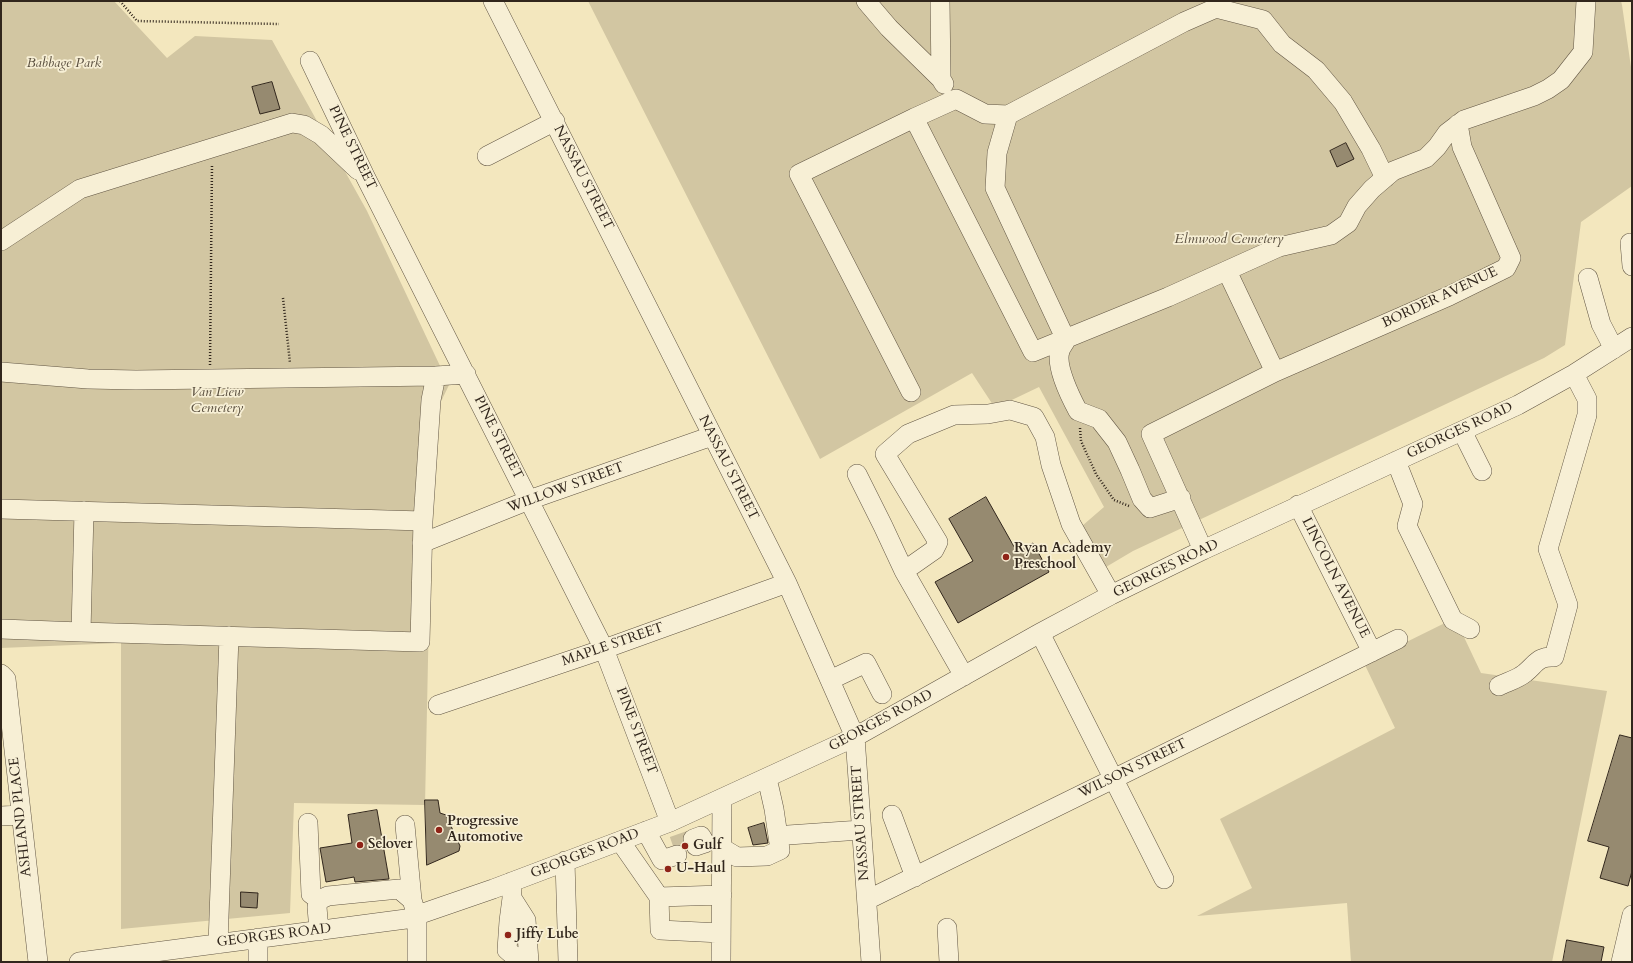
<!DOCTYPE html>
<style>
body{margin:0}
#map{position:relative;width:1633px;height:963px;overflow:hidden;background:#f3e7be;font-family:Cardo,serif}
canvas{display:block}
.frame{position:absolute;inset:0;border:2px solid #31261c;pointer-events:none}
</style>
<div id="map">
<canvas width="1633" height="963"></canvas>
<div class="frame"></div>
</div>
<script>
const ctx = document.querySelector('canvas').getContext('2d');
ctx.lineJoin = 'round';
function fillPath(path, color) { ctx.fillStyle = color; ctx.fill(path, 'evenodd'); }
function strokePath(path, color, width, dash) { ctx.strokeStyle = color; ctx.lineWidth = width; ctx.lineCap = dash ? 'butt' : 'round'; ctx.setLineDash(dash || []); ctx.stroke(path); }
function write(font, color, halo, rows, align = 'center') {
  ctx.font = font + ' Cardo,serif'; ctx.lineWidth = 3.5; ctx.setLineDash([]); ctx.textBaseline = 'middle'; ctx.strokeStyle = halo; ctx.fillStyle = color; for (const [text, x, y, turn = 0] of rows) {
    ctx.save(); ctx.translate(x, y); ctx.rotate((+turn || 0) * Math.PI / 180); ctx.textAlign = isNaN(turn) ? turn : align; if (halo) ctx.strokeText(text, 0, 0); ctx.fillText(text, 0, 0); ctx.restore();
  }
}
const green = new Path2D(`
 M1,1H114L167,58L195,36L272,40L367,211L449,385L433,418L425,805L294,803L290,913L121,929V643L1,648Z
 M588,1H1621L1622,5L1632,74V186L1581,222L1565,345L1544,358L1133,551L1106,567L1082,526L1104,507L1039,387L995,408L972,373L820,459Z
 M1455,618L1481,673L1607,691L1552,962H1351L1347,903L1197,916L1252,888L1220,819L1395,728L1364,663Z`);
const building = new Path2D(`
 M272,82L280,109L260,114L252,87Z
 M1346,143L1354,159L1337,167L1330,151Z
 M986,497L1017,552L1033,543L1049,572L958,623L935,582L973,561L949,519Z
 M1620,735L1632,738V871L1628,886L1600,878L1609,847L1588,841Z
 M425,800H438L440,813L446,815L460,846L459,851L427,865Z
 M377,810L389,879L355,882L354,877L326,882L320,848L352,843L348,815Z
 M764,823L768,843L753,845L748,828Z
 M241,892L258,893L257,908L241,907Z
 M1567,940L1604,947L1601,962H1563Z`);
const minorTunnel = new Path2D(`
 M673,846L693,839`);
const path = new Path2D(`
 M120,1L137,21L279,24
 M283,298L290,363
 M210,365L212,164
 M1080,428L1081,441L1096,474L1114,500L1129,506`);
const minor = new Path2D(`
 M493,1L787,583L855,737L871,962
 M866,1L889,28L941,79
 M940,1L941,79L944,84
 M310,61L365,176L604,649L670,822
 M1008,115L997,153L995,188L1066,340C1064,344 1061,347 1060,351C1055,366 1071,398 1078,411L1099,419L1117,442L1130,470L1142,499L1150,508L1181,498
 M914,118L1033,352L1168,297L1279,247L1331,235L1348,223L1357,206L1372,189L1393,171L1426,158L1437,147L1447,133L1464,120L1534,96L1548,89L1561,80L1583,52L1586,1
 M487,156L555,121
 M1,241L80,189L292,123L304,125L321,135L358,170
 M1630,243L1632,266
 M1227,271L1275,372
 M1588,278L1601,324L1614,349
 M1,372L88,379L136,380L436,376
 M911,392L799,174L914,118L956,99L985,114L1008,115L1184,22L1216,8L1263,20L1282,44L1316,70L1343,102L1371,149L1385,178
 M1462,431L1482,471
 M1396,461L1413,504L1407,526L1453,620L1470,629
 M857,474L883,526L904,571L964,676
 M1298,505L1372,652
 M1,509L423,521
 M422,543L529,500L712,436
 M1203,550L1151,434L1275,372L1449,296L1506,268L1511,258L1462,147L1458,124
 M904,571L934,550L938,542L885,454L908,434L954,415L988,414L1010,410L1034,417L1045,437L1051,465L1071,524L1111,595
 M1,629L81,632L84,511
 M81,632L420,642L423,521L431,400L436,376L466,374
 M1040,633L1164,879
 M1,674L6,679L38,962
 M830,680L866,663L882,694
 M1499,686C1507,682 1518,679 1525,673C1536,664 1538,656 1554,657L1568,605L1548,549L1587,415V399L1574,374
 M438,705L604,649L787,583
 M892,815L915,877
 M1,816L21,815
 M308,823L311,894L319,900
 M405,825L412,900
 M646,831L662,860L677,855
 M788,835L861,830
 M693,839L701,836L705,843L696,846
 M620,841L659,897L660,930L721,933
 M722,848L737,857L767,856L780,850L774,809L767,778
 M565,861L568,962
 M511,882L512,898L526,920L529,962
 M659,897L722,895
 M512,898L509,921L507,950L521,962
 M867,900L1398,639
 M947,928L949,962
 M319,931L317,907L319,900L328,896L399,889L412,900L417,916V962
 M258,938V962
 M218,944L229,636
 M79,962L406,919L493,889L670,822L855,737L1040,633L1111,595L1203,550L1518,405L1574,374L1632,337
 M721,962L722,799
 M1621,962L1632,915`);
const markers = [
 [1006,557,4,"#8f2418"],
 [439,830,4,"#8f2418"],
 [360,845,4,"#8f2418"],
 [685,846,4,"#8f2418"],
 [668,869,4,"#8f2418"],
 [508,935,4,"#8f2418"]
];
const parkNames = [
 ["Babbage Park",64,64],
 ["Elmwood Cemetery",1229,240],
 ["Van Liew",217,393],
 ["Cemetery",217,409]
];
const streetNames = [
 ["PINE STREET",352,148,64],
 ["NASSAU STREET",583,178,63],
 ["BORDER AVENUE",1440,298,-25],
 ["GEORGES ROAD",1460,431,-25],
 ["PINE STREET",498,438,63],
 ["NASSAU STREET",728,468,63],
 ["WILLOW STREET",566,488,-20],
 ["GEORGES ROAD",1166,569,-26],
 ["LINCOLN AVENUE",1335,578,63],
 ["MAPLE STREET",613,645,-19],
 ["GEORGES ROAD",881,721,-28],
 ["PINE STREET",636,731,69],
 ["WILSON STREET",1133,769,-26],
 ["ASHLAND PLACE",21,817,-96],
 ["NASSAU STREET",861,823,-94],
 ["GEORGES ROAD",585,854,-21],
 ["GEORGES ROAD",274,936,-7]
];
const poiNames = [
 ["Ryan Academy",1014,549],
 ["Preschool",1014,565],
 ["Progressive",447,822],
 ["Automotive",447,838],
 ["Selover",368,845],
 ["Gulf",693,846],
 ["U-Haul",676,869],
 ["Jiffy Lube",516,935]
];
fillPath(green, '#d2c6a2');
fillPath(building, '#968a70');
strokePath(building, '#31261c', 1);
strokePath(minorTunnel, '#ccc09e', 19, [19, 10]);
strokePath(minor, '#625644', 20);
strokePath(path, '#31261c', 2.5, [1, 2]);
strokePath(minor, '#f7efd5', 19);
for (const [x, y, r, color] of markers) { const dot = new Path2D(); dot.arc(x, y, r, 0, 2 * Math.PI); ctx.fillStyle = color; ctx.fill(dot); strokePath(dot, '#f7efd5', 1.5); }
write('italic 14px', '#594e3e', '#f7efd5', parkNames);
write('14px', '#31261c', '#f7efd5', streetNames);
write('bold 14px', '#31261c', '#f7efd5', poiNames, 'left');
</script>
